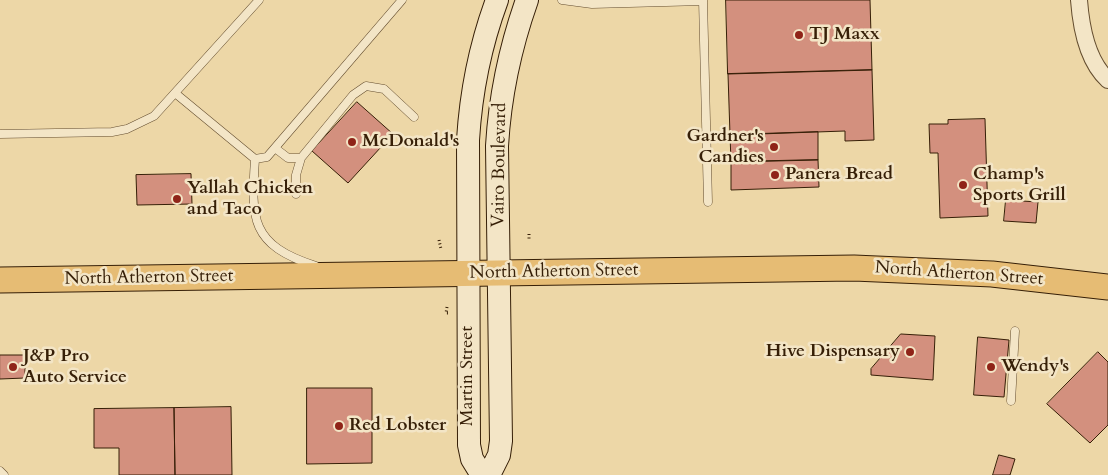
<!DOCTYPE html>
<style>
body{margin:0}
canvas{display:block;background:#edd7a7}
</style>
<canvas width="1108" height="475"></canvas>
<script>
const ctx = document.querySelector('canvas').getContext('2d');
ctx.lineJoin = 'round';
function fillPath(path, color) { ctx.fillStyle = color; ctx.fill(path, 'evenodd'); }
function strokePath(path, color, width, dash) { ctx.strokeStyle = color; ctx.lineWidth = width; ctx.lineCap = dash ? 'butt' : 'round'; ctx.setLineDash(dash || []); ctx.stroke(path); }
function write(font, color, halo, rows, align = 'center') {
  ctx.font = font + ' Cardo,serif'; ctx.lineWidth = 5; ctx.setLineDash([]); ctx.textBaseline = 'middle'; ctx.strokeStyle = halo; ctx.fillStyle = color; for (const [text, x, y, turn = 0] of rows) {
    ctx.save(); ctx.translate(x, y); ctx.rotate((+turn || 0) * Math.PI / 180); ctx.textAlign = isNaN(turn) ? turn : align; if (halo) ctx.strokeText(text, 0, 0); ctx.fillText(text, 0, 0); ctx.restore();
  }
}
const building = new Path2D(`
 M726,0H870L872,70L728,74Z
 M872,70L874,140L845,141V131L730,135L728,74Z
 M357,102L393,134L348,183L312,151Z
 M985,119L988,216L940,218L938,153H930L929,124H948V120Z
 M818,132V160L731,162L730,135Z
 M818,160L819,187L731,190V162Z
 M191,174L192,204L137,205L136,175Z
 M1006,200L1038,202L1036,223L1004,221Z
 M901,334L935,336L933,380L871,375V369Z
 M978,337L1009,340L1004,397L974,395Z
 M1098,352L1108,362V425L1090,443L1047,404Z
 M0,355H25V378L0,379Z
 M307,388H372V463L307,464Z
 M231,407L232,475H175L174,408Z
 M174,408L175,475H119V448H94V409Z
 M999,455L1015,459L1010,475H993Z`);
const path = new Path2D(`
 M529,234V239
 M439,240L441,249
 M447,307L446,313H450`);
const lane = new Path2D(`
 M562,0L592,4L703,1
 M703,0L708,202
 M175,93L255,159L267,157L402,0
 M0,134L112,132L127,129L154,116L259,0
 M275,148L288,158H301L353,95L366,86L384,89L414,117
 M255,159C251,219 250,245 316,266
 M296,194V175L301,158
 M1011,401L1015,331
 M0,471L4,475`);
const street = new Path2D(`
 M1079,0C1081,27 1087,61 1108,80`);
const secondary = new Path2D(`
 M482,475L472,459L469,445L468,140C471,91 480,46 497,0
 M489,475L499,455L501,441L497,146C500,95 510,48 527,0`);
const primary = new Path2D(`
 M0,280L854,268L992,274L1108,287`);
const markers = [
 [799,35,5,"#8f2418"],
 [352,142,5,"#8f2418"],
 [774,147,5,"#8f2418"],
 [775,175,5,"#8f2418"],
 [963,185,5,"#8f2418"],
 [177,199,5,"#8f2418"],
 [910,352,5,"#8f2418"],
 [13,367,5,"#8f2418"],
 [991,367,5,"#8f2418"],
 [339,426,5,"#8f2418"]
];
const poiNames = [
 ["TJ Maxx",809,35],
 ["Gardner's",764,137,"right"],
 ["Candies",764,158,"right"],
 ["McDonald's",362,142],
 ["Panera Bread",785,175],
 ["Champ's",973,175],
 ["Sports Grill",973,196],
 ["Yallah Chicken",187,189],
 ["and Taco",187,210],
 ["Hive Dispensary",900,352,"right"],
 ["J&P Pro",23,357],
 ["Auto Service",23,378],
 ["Wendy's",1001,367],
 ["Red Lobster",349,426]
];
const streetNames = [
 ["Vairo Boulevard",500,165,-89],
 ["North Atherton Street",554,272,-1],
 ["North Atherton Street",959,274,4],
 ["North Atherton Street",149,278,-1],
 ["Martin Street",468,376,-90]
];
fillPath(building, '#d3907e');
strokePath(building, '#361f07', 1);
strokePath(lane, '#644d2f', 9);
strokePath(street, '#644d2f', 18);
strokePath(secondary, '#361f07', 24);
strokePath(primary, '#361f07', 27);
strokePath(path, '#361f07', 3, [1, 2.5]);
strokePath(lane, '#f3e5c6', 8);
strokePath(street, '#f3e5c6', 16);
strokePath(secondary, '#f3e5c6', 22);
strokePath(primary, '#e6bc74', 25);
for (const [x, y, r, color] of markers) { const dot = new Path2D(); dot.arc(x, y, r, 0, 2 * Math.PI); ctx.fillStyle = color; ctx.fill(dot); strokePath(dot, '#f3e5c6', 2); }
write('bold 18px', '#361f07', '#f3e5c6', poiNames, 'left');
write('18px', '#361f07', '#f3e5c6', streetNames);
</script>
